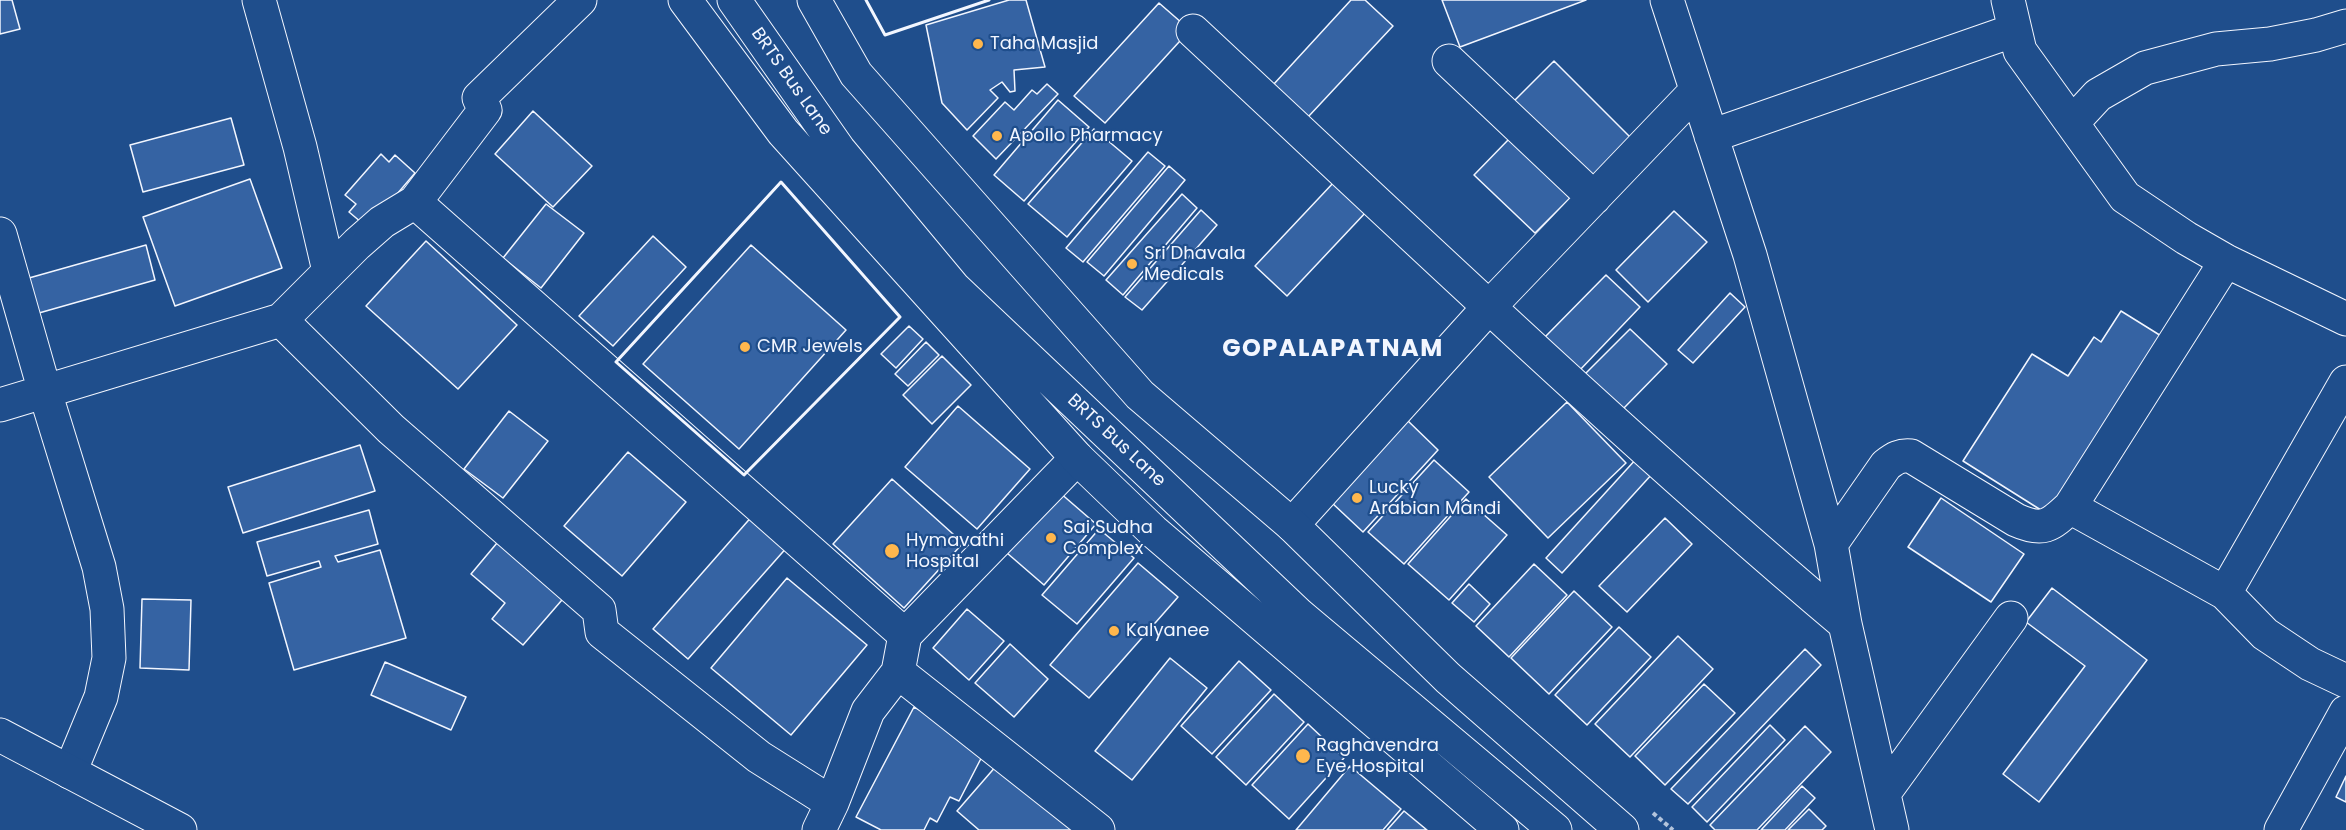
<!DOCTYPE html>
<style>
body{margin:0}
canvas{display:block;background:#1f4e8c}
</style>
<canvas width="2346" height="830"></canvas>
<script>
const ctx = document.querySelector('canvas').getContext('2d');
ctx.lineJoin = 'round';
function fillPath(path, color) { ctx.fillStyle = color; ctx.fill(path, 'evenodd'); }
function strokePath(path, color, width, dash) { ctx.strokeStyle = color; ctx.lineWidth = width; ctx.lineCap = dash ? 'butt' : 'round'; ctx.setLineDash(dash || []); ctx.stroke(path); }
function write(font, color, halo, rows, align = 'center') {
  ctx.font = font + ' Poppins,sans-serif'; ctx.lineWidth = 4.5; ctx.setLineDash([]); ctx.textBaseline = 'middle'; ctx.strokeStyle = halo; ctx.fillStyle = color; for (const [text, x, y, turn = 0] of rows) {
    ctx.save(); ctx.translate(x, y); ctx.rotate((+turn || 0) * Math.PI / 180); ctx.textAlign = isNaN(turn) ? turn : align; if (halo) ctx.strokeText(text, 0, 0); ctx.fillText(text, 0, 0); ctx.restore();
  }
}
const building = new Path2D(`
 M0,0H12L20,29L0,34Z
 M1009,0H1026L1045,67L1014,70L1015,91L1010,92L1002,82L990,90L998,98L967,130L942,103L926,25Z
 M1351,0H1365L1393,26L1308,117L1273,85Z
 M1442,0H1586L1460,47Z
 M1159,3L1190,30L1105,123L1074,96Z
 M1554,61L1631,138L1589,180L1512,103Z
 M1047,84L1058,94L996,159L973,136L1005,102L1014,110L1032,90L1037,94Z
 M1058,100L1089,127L1024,201L994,175Z
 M533,111L592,166L553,207L495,154Z
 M231,118L244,165L143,192L130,145Z
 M1094,129L1132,161L1067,237L1028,204Z
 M1509,139L1570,198L1535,233L1474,175Z
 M1148,152L1165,166L1083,262L1066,248Z
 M381,154L389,162L395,155L415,173L368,228L349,212L356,204L345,195Z
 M1169,166L1185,180L1104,276L1087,262Z
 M250,179L282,268L175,306L143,217Z
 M1335,181L1367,211L1287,296L1255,266Z
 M1182,194L1197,208L1123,295L1106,280Z
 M546,204L584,233L541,288L503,258Z
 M1201,210L1217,225L1142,310L1125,297Z
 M1674,211L1707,242L1648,302L1616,270Z
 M653,236L686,267L613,346L579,316Z
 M426,241L517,325L458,389L366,306Z
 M146,245L155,280L39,313L29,278Z
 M751,245L846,330L739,449L643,364Z
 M1606,275L1640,307L1578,372L1543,339Z
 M1730,293L1745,307L1693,363L1678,350Z
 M2121,311L2166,339L2052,517L1963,461L2032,354L2068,376L2094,337L2101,342Z
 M909,326L923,339L896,368L881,354Z
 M1630,329L1667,364L1621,411L1583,376Z
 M926,342L939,355L908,386L895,374Z
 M942,356L971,385L932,424L903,395Z
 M1567,402L1626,463L1548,538L1489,477Z
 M958,406L1030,469L977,529L905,467Z
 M509,411L548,441L503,498L464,469Z
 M1407,420L1438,450L1363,532L1331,502Z
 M360,445L375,491L243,533L228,487Z
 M628,452L686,502L622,576L564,526Z
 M1637,458L1653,473L1562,573L1546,558Z
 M1434,460L1469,492L1404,564L1368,532Z
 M892,479L963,543L904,608L833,544Z
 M1059,492L1096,524L1044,585L1007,553Z
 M1941,498L2024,554L1991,602L1908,547Z
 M1466,499L1507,535L1449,600L1408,564Z
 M369,510L378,544L335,556L338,562L380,550L406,638L294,670L269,583L321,567L319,561L267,576L257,542Z
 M754,514L789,545L688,659L653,629Z
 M1665,518L1692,544L1627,612L1599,586Z
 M1099,529L1134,558L1077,624L1042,595Z
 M502,537L568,593L523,645L492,619L505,603L471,574Z
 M1138,563L1178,597L1089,698L1050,665Z
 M1534,564L1567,595L1509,657L1476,626Z
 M787,578L867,645L791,735L711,668Z
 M1469,584L1490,604L1474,622L1452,603Z
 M2052,588L2147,660L2039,802L2003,774L2085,666L2026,622Z
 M1574,591L1612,627L1549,694L1511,658Z
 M142,599L191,600L189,670L140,668Z
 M967,609L1004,641L969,680L933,648Z
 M1619,627L1651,657L1587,725L1555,695Z
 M1678,636L1713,669L1630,757L1595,724Z
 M1010,644L1048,679L1014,717L975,683Z
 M1805,649L1821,665L1688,804L1671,789Z
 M1170,658L1207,688L1132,780L1095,751Z
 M1239,661L1271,690L1212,754L1181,726Z
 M385,662L466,697L451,730L371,695Z
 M1704,684L1735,713L1665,785L1635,756Z
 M1274,694L1304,722L1246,785L1216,757Z
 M914,707L988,745L959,801L950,797L937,822L930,818L924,830H881L856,817Z
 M1308,724L1344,758L1289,819L1252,785Z
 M1770,725L1785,740L1707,822L1692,807Z
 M1805,726L1831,752L1757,830H1715L1710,825Z
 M1004,757L1089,830H979L957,811Z
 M1350,766L1401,809L1383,830H1296Z
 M2346,776V802L2336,797Z
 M1802,786L1815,798L1785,830H1761Z
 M1809,809L1826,826L1822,830H1788Z
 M1404,811L1427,830H1387Z`);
const path = new Path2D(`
 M1653,813L1673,830`);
const minor = new Path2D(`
 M259,0L300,147L329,271
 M1667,0L1750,255L1831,544L1845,624L1892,830
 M2008,0L2020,51L2125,197L2186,238L2226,261L2346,319
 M1193,31C1408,231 1620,434 1845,624
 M1449,61L1594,198
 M2072,123L2098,95L2145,68L2216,49L2270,44L2316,35L2346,26
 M1711,136L2015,30
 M415,202L905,635
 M0,234L45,392L99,567L107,609L109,658L101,697L70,772
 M281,320L391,429L599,610L602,632L759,757L832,803L819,830
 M0,405L281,320L357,244L382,222L415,202L485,110L479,98L580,0
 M2070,507L2225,593L2265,634L2310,664L2346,681
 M1292,525L1489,307L1696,91
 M1831,544L1886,465C1895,458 1900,455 1911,456L2016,520C2043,532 2050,526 2070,507L2226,261
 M2225,593L2346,382
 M898,672L1098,830
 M1884,793L2011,618
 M832,803L868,711L898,672L905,635L1077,458
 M2281,830L2346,712`);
const major = new Path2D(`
 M685,0L783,132L1077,458L1153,531L1502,830
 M734,0L839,150L954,288L1299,615L1555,830
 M814,0L856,74L1140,395L1292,525L1448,678L1622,830
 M0,735L180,830`);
const wall = new Path2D(`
 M866,0L885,35L989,0
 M781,182L900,317L744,475L616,362Z`);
const markers = [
 [978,44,6,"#ffb74d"],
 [997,136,6,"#ffb74d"],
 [1132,264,6,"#ffb74d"],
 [745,347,6,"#ffb74d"],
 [1357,498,6,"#ffb74d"],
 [1051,538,6,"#ffb74d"],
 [892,551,8,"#ffb74d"],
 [1114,631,6,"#ffb74d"],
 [1303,756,8,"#ffb74d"]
];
const poiNames = [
 ["Taha Masjid",990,44],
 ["Apollo Pharmacy",1009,136],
 ["Sri Dhavala",1144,254],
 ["Medicals",1144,275],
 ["CMR Jewels",757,347],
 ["Lucky",1369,488],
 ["Arabian Mandi",1369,509],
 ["Sai Sudha",1063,528],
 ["Complex",1063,549],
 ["Hymavathi",906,541],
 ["Hospital",906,562],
 ["Kalyanee",1126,631],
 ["Raghavendra",1316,746],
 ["Eye Hospital",1316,767]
];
const streetNames = [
 ["BRTS Bus Lane",791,82,55],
 ["BRTS Bus Lane",1116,441,43]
];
const districtNames = [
 ["GOPALAPATNAM",1333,350]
];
fillPath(building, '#3563a3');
strokePath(building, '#f2f6ff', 1.5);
strokePath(minor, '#f2f6ff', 35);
strokePath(major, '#f2f6ff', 35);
strokePath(path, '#b3c4dc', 4, [4.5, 3]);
strokePath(minor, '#1f4e8c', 33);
strokePath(major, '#1f4e8c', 33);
strokePath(wall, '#f2f6ff', 3);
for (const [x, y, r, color] of markers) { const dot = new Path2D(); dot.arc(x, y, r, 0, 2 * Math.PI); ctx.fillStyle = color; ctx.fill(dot); strokePath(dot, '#1f4e8c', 2); }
write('18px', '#f2f6ff', '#1f4e8c', poiNames, 'left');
write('18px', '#f2f6ff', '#1f4e8c', streetNames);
ctx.letterSpacing = '1.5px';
write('bold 24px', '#f2f6ff', '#1f4e8c', districtNames);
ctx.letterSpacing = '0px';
</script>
